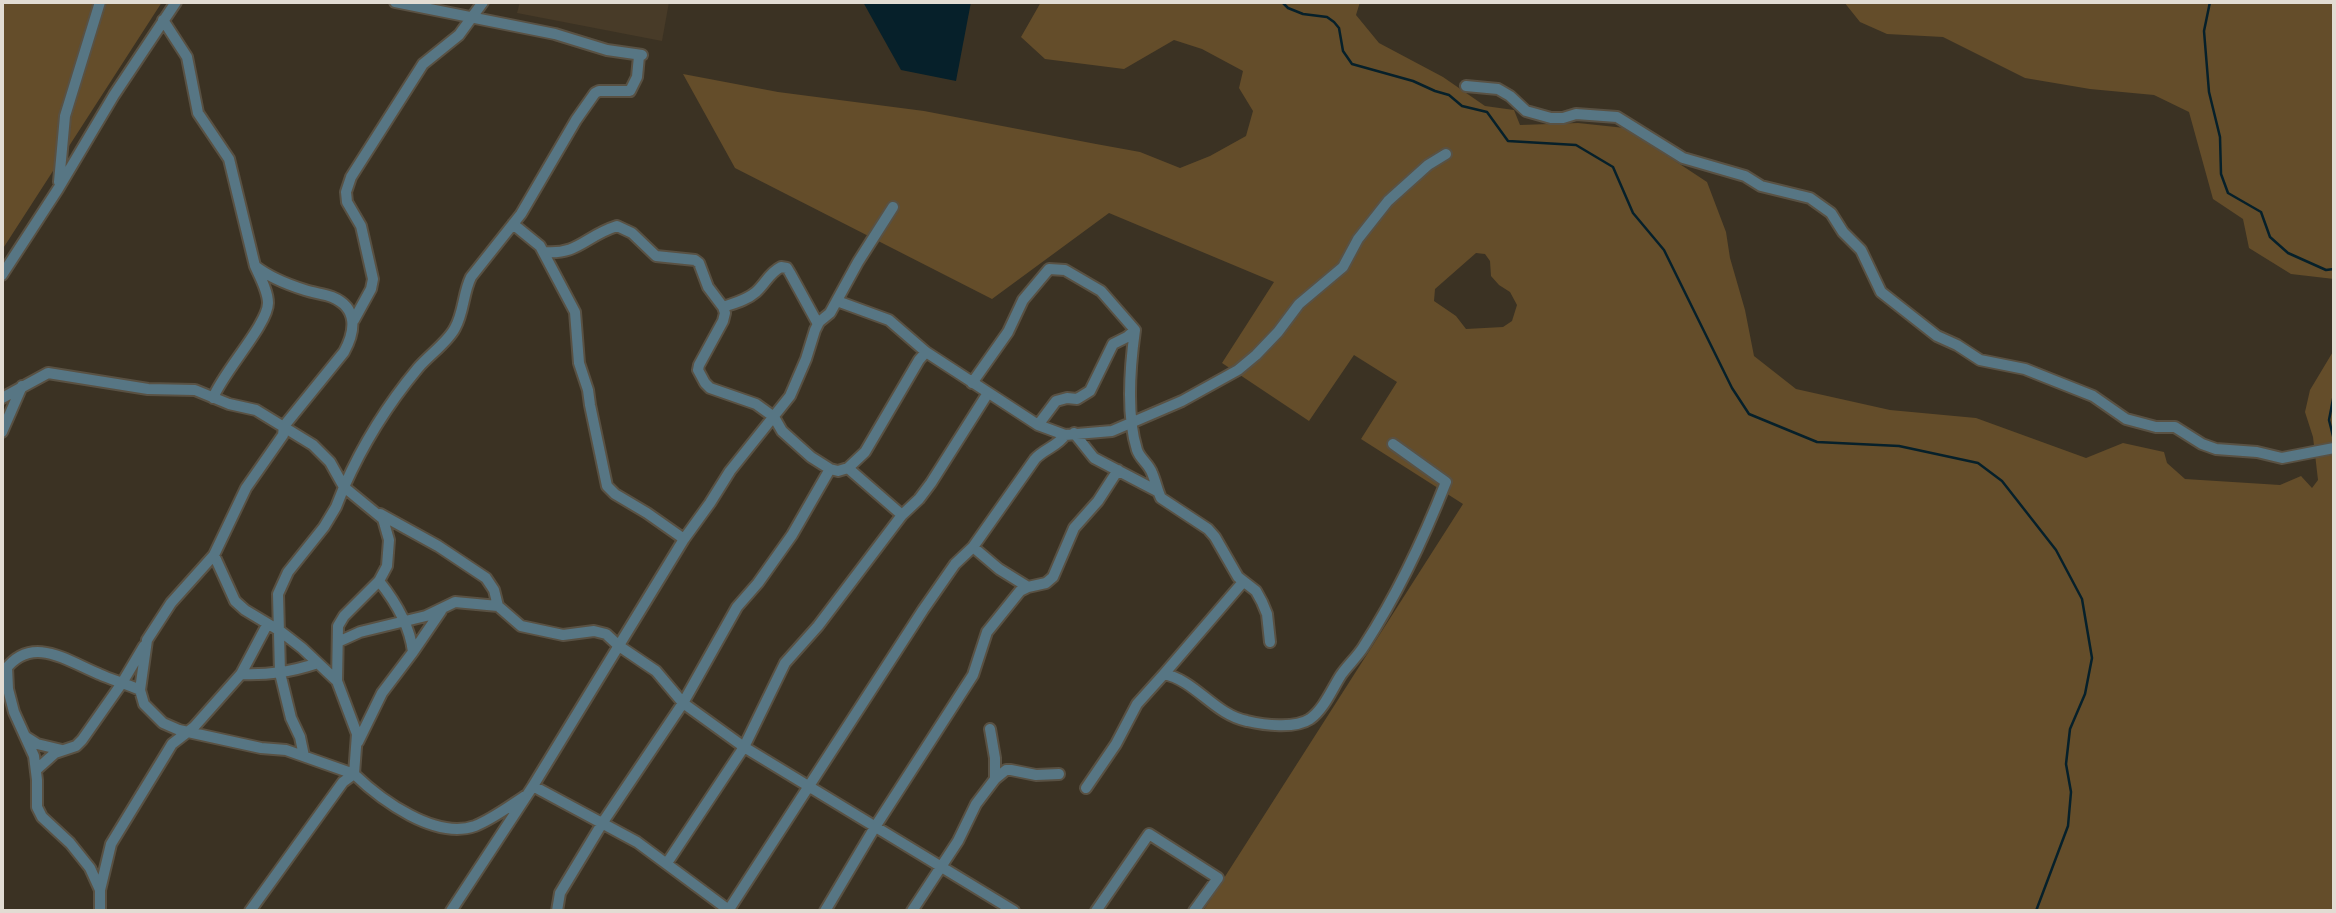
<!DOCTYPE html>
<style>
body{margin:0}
#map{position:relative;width:2336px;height:913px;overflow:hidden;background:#3b3223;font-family:"PT Serif",serif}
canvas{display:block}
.frame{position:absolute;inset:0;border:4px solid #e2dcd3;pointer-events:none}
</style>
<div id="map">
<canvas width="2336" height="913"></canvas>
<div class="frame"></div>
</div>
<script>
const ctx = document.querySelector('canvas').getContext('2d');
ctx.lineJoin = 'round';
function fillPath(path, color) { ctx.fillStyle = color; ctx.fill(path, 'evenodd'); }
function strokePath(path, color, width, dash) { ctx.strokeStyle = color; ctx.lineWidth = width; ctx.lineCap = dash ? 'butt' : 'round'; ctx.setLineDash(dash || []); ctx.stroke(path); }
const built = new Path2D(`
 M520,2H669L662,41L517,13Z`);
const green = new Path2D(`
 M2,2H162L2,250Z
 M1041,2H1360L1356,15L1379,43L1443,77L1485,106L1514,110L1520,125L1578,123L1625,128L1707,182L1726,232L1730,258L1745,310L1754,356L1796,389L1890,410L1976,418L2086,458L2123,443L2164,452L2167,463L2185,479L2280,485L2301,476L2312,488L2318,480L2313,437L2305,412L2310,390L2334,350V911H1203L1463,504L1361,439L1397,382L1354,355L1309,421L1222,363L1274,282L1109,213L992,299L735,168L683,74L778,92L924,111L1096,144L1140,152L1180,168L1210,156L1246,136L1253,111L1239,88L1243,71L1202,49L1174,40L1124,69L1045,59L1021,37ZM1476,253L1485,254L1490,261L1491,276L1499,285L1510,292L1517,305L1512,321L1503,327L1466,329L1456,316L1434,301L1435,289Z
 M1844,2H2334V279L2291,274L2249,248L2243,219L2213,199L2189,112L2154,95L2090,89L2025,78L1943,37L1887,34L1860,22Z`);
const water = new Path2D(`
 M863,2H971L956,81L901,70Z`);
const stream = new Path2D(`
 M1282,2L1288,8L1303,14L1327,17L1334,22L1339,28L1343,51L1352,64L1413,81L1435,91L1449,95L1462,106L1487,112L1508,141L1576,145L1613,167L1633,213L1664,250L1732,388L1749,414L1817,442L1899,446L1978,463L2002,481L2056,550L2082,599L2092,658L2085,694L2070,729L2066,764L2071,792L2068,826L2036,911
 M2210,2L2204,31L2209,92L2220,137L2221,174L2228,193L2261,212L2270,237L2288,253L2326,270L2334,269
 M2334,394L2329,420L2334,440`);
const street = new Path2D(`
 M395,2L555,34L607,50L642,55
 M163,20L187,57L198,113L229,159L255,266C269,277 289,285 305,290C314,293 324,294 332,297C359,308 355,332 344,352L284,426L283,435L246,488L214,555L235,601L245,610L280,631L302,648L337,681
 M1466,86L1498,89L1510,96L1526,111L1551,118H1563L1576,114L1617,117L1683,158L1745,176L1761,186L1810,198L1831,213L1843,232L1861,250L1881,292L1937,336L1957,345L1980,360L2025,369L2040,375L2093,396L2126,419L2156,427H2175L2202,444L2216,449L2257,452L2282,458L2334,448
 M59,182L65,116L100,2
 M513,224L540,246L575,312L579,363L588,390L590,405L607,486L615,494L647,513L684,539
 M544,252C579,255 585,236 617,226L632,233L656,256L695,260L699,263L708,287L723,307L725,313L723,321L699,365L698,370L705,383L710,388L756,404L774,417L782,431L811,457L830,469L838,471L848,468L902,515
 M2,275L58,189L114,95L176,2
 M837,301L889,320L926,352L1038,425L1065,435L1112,431L1182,401L1238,370L1256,355L1278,332L1299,304L1343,267L1358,239L1388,201L1428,165L1446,154
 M723,307C735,303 747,300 756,292C766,283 769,273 781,267L787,268L790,273L818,324
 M354,320L371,289L373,279L361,226L347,202L346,192L351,177L423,64L459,35L483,2
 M972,383L1008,332L1023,300L1049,269L1065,270L1101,291L1135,330C1130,366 1126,415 1137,450C1140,459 1149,464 1152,473C1156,482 1157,490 1161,498L1208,529L1215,537L1238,577L1256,591L1262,602L1267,614L1270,642
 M2,398L48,373L148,389L195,390L229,404L256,410L313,445L330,462L344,487L336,507L324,527L288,572L278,594L280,673L291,718L300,737L304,756
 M213,398C223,372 268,324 268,303C268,291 260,277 255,266
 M1038,425L1056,401L1067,398L1077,399L1090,391L1113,344L1127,337L1135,330
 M2,432L22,386
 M1074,433L1094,458L1157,491
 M848,468L865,452L919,360L926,352
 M380,514L438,546L486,578L494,590L498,606L521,626L563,635L594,631L606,634L619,646L656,671L683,703L744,747L1014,911
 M973,547L999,569L1028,587L1046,583L1053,577L1074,528L1098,501L1118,470
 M214,555L171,603L147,640L140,690L144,704L163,723L179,730L261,748L286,750L354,774
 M338,642L360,632L426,616L455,602L498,606
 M413,652L441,611
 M7,667L8,689L14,712L34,756L37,780V807L42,817L70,843L90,868L100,890V911
 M5,670C32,634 67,661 99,674C112,680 127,684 140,690
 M241,674C269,675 291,672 318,663
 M1164,674L1243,582
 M990,729L995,758V779
 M26,737L37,744L62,750
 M358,742L382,693L413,652C410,627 395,601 379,581
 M36,770L55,753L76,746L82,740L122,683L144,646
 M533,786L637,842L730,911
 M1086,788L1116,744L1137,704L1164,674C1195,680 1215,715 1247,721C1264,725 1295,729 1310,719C1324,709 1332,689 1341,675C1348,665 1358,656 1364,646C1397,595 1424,538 1446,482L1393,444
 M527,795C511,805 493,819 475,826C435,840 381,800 354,774L357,734L337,681L338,626L344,616L379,581L387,566L389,540L383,519L344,487C363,444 388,404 418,368C429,355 448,342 455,328C464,312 463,293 471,277L521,214L576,120L595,93L599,91H630L637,77L639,56
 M667,863L744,747L785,663L818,626L902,515L919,499L931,483L988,393
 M100,890L111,844L166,754L172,744L194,727L241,674L267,625
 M250,911L343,782L354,774
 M451,911L533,786L684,539L710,503L730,471L790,396L806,359L815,330L819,322L830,313L858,262L893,207
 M557,911L560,893L603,822L683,703L737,607L758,583L792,535L830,469
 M728,911L923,610L955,564L973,547L1035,459C1044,449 1058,446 1065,435
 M825,911L875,827L973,675L987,632L1020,591L1028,587
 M912,911L958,841L976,804L995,779L1006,770H1011L1036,775L1059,774
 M1096,911L1149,834L1218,878L1194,911`);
fillPath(built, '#483b28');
fillPath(green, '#644d2a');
fillPath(water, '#06202a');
strokePath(stream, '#06202a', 2.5);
strokePath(street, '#595143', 14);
strokePath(street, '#577684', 10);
</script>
